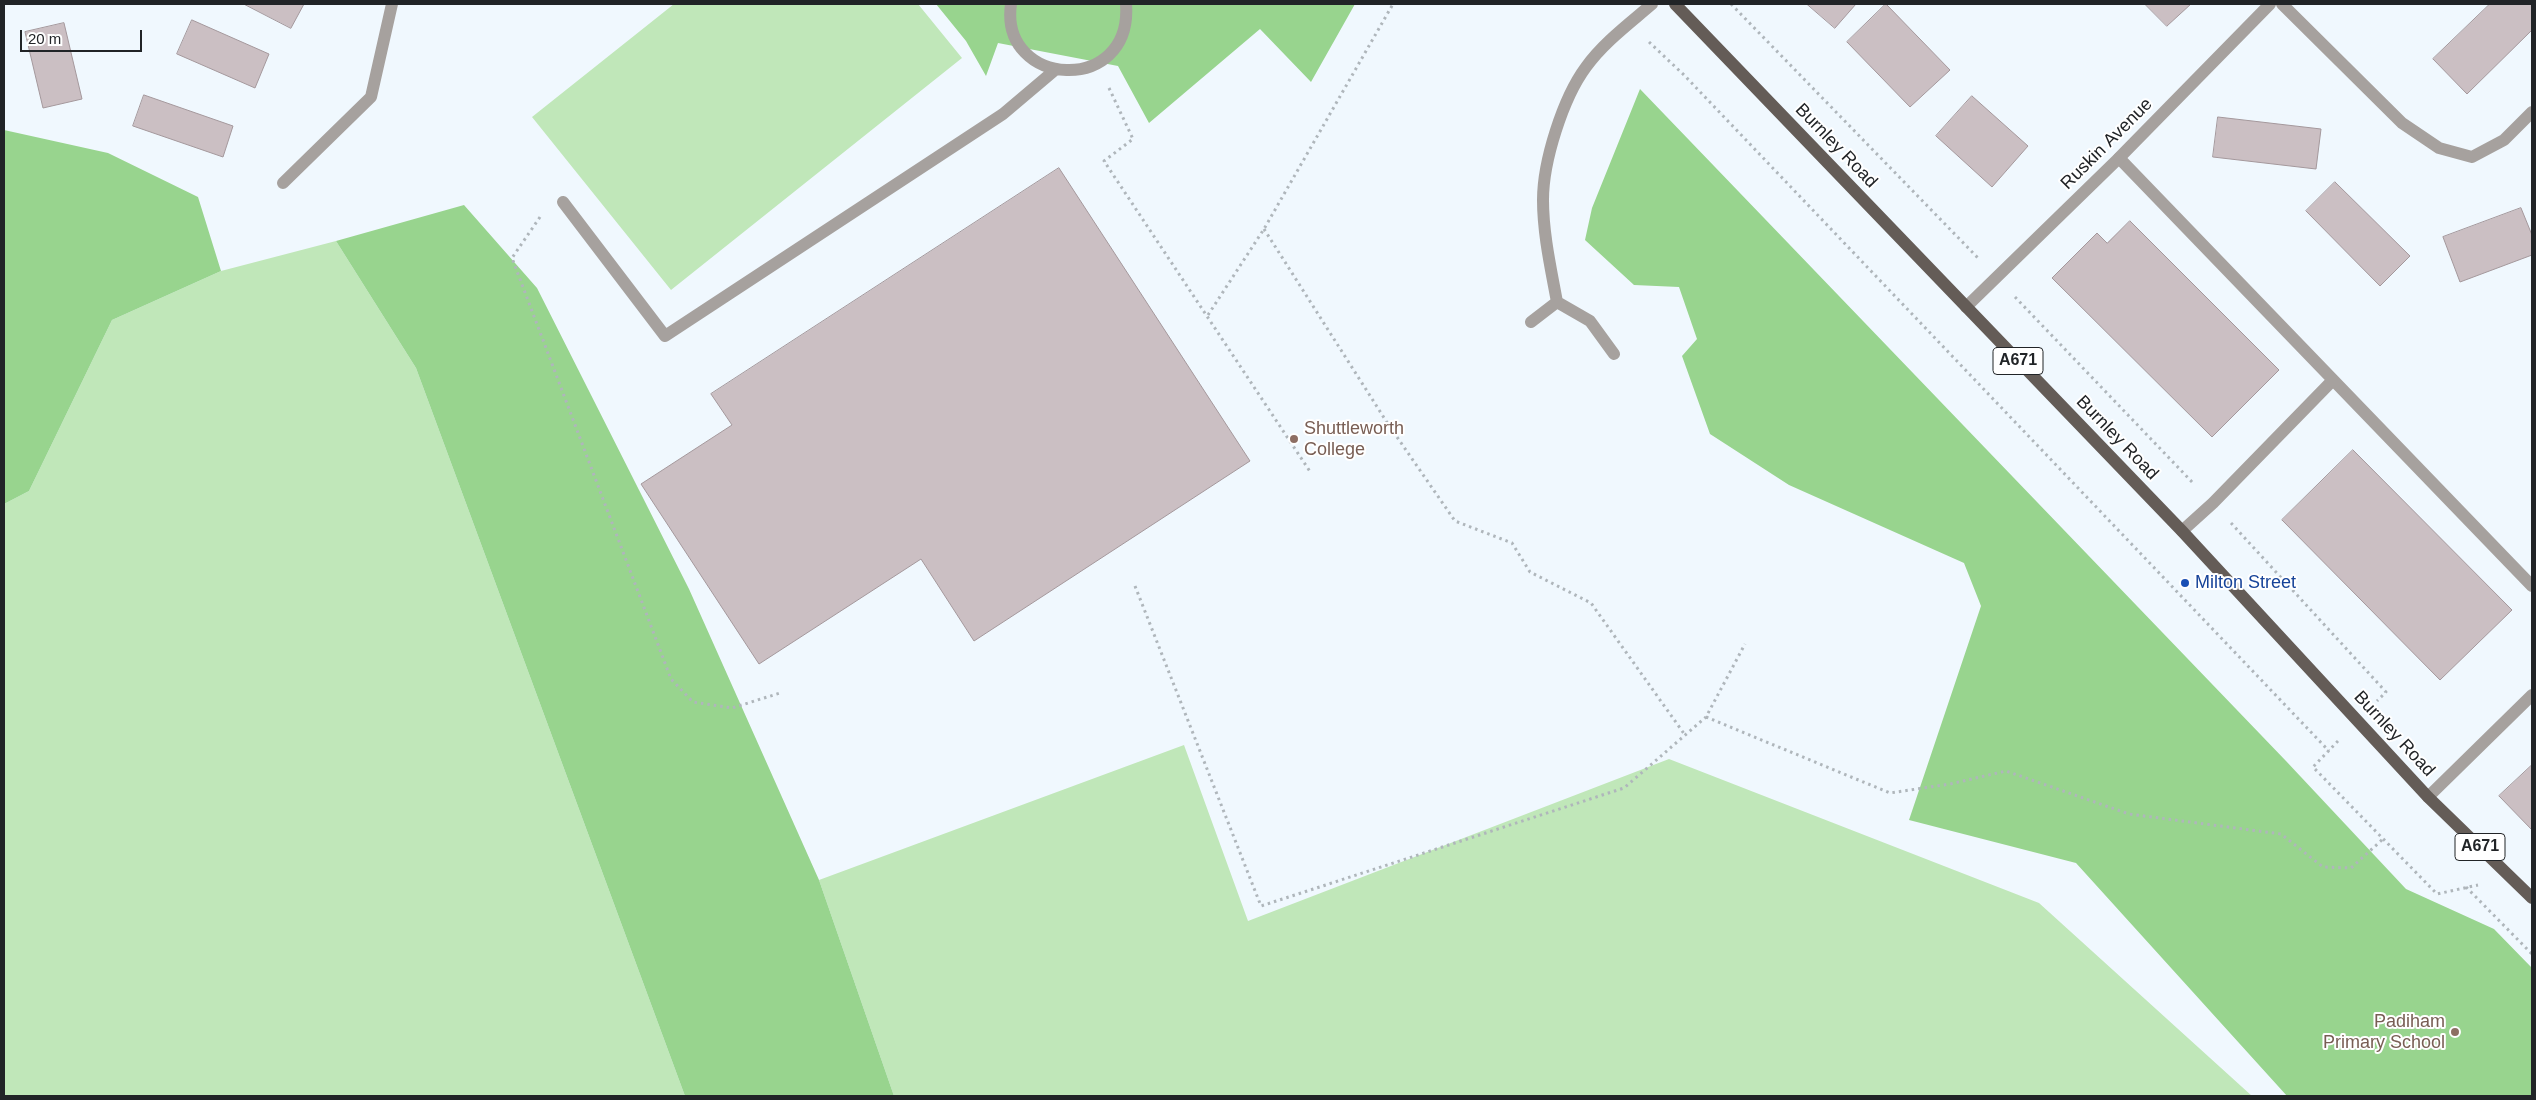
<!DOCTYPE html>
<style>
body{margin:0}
#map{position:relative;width:2536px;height:1100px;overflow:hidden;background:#f0f8fe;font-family:Arial,sans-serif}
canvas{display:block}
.frame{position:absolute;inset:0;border:5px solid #212427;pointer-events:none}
.scale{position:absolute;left:20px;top:30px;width:122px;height:22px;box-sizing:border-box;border:2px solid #212427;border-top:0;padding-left:6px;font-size:15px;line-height:18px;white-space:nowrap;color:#212427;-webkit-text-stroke:4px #fff;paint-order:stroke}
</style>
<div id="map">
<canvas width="2536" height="1100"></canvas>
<div class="frame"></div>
<div class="scale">20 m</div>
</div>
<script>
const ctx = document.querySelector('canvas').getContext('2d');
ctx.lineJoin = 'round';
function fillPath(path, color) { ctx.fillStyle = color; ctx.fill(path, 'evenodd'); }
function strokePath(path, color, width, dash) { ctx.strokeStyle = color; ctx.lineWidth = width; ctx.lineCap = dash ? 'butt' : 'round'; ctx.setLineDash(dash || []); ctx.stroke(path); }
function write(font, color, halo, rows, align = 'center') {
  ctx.font = font + ' Arial,sans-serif'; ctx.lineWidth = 4; ctx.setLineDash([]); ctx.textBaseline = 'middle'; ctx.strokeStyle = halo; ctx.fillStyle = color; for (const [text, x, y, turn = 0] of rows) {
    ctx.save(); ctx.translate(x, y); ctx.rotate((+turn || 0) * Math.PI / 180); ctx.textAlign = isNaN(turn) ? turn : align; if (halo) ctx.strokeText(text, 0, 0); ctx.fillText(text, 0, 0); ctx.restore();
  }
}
const green = new Path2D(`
 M674,4H918L962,58L671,290L532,117Z
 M336,241L416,368L685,1096H4V504L29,491L112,320L221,271Z
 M1184,745L1248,921L1669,759L2039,903L2252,1096H894L819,880Z`);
const forest = new Path2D(`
 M936,4H1355L1311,82L1260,29L1149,123L1118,66L998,43L986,76L966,41Z
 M1640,89L2286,761L2406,889L2494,929L2532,968V1096H2287L2076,863L1909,820L1981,606L1964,563L1789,485L1710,434L1682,356L1697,339L1679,287L1634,285L1585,240L1592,208Z
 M4,130L108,153L198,197L221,271L112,320L29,491L4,504Z
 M464,205L537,288L689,589L819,880L894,1096H685L416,368L336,241Z`);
const building = new Path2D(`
 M244,4H304L291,28Z
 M1807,4H1856L1835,28Z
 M1886,4L1950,70L1910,107L1847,42Z
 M2145,4H2191L2167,26Z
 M2490,4H2532V30L2467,94L2433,59Z
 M192,20L269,54L255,88L177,54Z
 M64,23L82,99L43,108L25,32Z
 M144,95L233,126L223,157L133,126Z
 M1972,96L2028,146L1992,187L1936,136Z
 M2218,117L2321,129L2316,169L2213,157Z
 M1059,168L1250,461L974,641L921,559L759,664L641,484L732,425L711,394Z
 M2335,182L2410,256L2380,286L2306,211Z
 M2521,208L2532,235V255L2460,282L2443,237Z
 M2130,221L2279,370L2212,437L2052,278L2097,233L2107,243Z
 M2353,450L2512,610L2440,680L2282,520Z
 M2532,765V830L2499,796Z`);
const path = new Path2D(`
 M1731,4L1978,258
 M1649,42L1684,75L2329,751
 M1109,88L1133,139L1104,161L1311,473
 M540,217L512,258L671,679L693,702L732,708L780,693
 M1264,229L1388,424L1455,521L1512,543L1530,572L1591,603L1685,735
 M2015,297L2194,484
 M1208,315L1264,229L1393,4
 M2231,523L2386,692L2377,701
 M1135,586L1261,906L1624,788L1706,717L1745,644
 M1706,717L1890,793L1950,784L2006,771L2129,814L2281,834L2323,867L2351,868L2383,839
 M2338,741L2313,767L2437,894L2478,885
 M2466,887L2532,954`);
const service = new Path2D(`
 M1011,4C999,88 1133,96 1126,4
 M2119,158L2532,586
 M563,202L665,336L1003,114L1055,70
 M1531,322L1557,302
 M1614,354L1590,321L1557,302C1551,269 1543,234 1543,200C1543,161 1563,98 1586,67C1603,43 1630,23 1652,4
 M2182,531L2213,503L2332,381`);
const minor = new Path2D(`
 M2282,4L2402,123L2439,148L2472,157L2504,140L2532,112
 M283,183L371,97L392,4
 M1966,307L2119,158L2270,4
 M2428,797L2532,695`);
const primary = new Path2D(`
 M1675,4L2182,531L2428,797L2532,898`);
const markers = [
 [1294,439,5,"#8d6e63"],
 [2185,583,5,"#1a4fb4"],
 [2455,1032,5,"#8d6e63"]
];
const shields = [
 [2018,361,50],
 [2480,847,50]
];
const shieldNames = [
 ["A671",2018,361],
 ["A671",2480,847]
];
const streetNames = [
 ["Ruskin Avenue",2107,144,-45],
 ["Burnley Road",1836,146,46],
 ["Burnley Road",2117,438,46],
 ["Burnley Road",2394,734,47]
];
const educationNames = [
 ["Shuttleworth",1304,429],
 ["College",1304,450],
 ["Padiham",2445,1022,"right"],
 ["Primary School",2445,1043,"right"]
];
const transitNames = [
 ["Milton Street",2195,583]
];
fillPath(green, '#c0e7b9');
fillPath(forest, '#98d48e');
fillPath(building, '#cbbfc3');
strokePath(building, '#a4989c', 1);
strokePath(path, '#afb6bb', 3, [2.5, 4]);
strokePath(service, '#a6a19e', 12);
strokePath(minor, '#a6a19e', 12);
strokePath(primary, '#645c57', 12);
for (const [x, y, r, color] of markers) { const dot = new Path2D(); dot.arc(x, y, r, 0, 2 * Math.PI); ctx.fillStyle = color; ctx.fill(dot); strokePath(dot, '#fff', 2); }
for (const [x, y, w] of shields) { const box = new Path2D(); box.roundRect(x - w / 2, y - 13.5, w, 27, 4); ctx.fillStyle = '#fff'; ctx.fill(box); strokePath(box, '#212427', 1); }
write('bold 16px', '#212427', null, shieldNames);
write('18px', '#212427', '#fff', streetNames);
write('18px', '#785e54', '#fff', educationNames, 'left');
write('18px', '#164399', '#fff', transitNames, 'left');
</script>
